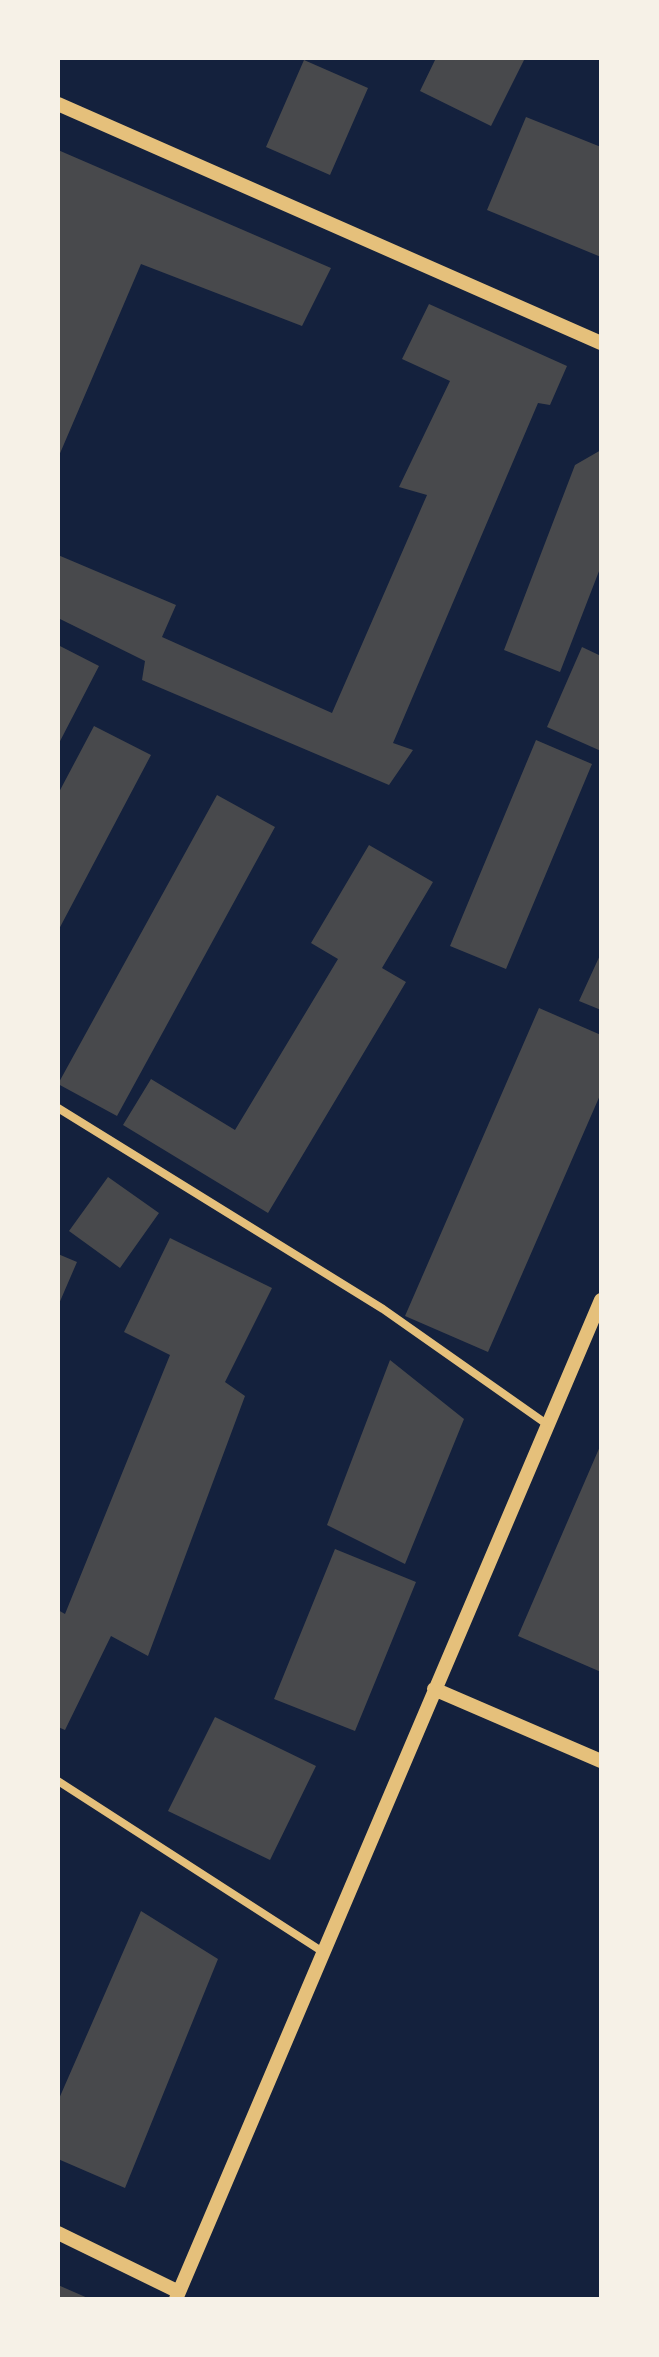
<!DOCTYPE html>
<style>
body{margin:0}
#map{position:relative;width:659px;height:2357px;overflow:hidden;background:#14213d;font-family:"PT Sans Narrow",sans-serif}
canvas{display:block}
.frame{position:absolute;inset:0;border:60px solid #f6f1e7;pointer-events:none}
</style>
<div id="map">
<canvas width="659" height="2357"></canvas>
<div class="frame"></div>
</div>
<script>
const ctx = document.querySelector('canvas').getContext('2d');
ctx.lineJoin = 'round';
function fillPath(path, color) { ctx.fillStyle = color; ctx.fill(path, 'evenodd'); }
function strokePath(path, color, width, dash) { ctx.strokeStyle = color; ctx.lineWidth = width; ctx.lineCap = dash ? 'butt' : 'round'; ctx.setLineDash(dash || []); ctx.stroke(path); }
const building = new Path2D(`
 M436,58H525L491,126L420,91Z
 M304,60L368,88L330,175L266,147Z
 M526,117L601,147V257L487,210Z
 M58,150L331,268L302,326L141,264L58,458Z
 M429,304L567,366L550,405L538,403L393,743L413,750L389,785L142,680L145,661L58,618V555L176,605L162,637L332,713L427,495L399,487L450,381L402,359Z
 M601,450V566L560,672L504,650L575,465Z
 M58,645L99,666L58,745Z
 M582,647L601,656V751L547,727Z
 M94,726L151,755L58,931V794Z
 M536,740L592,764L506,969L450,946Z
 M217,795L275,827L117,1116L58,1084Z
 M369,845L433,882L382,968L406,982L268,1213L123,1125L151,1079L235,1130L338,959L311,943Z
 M601,953V1010L579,1001Z
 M539,1008L601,1035V1093L488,1352L405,1316Z
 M108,1177L159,1213L120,1268L69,1231Z
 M170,1238L272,1288L225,1382L245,1396L148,1656L111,1636L65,1730L58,1727V1610L65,1614L170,1355L124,1332Z
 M58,1254L77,1262L58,1306Z
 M390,1360L464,1419L405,1564L327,1525Z
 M601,1444V1672L518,1636Z
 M335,1549L416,1582L355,1731L274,1699Z
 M215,1717L316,1766L270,1860L168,1811Z
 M141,1911L218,1959L125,2188L58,2159V2101Z
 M58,2285L90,2299H58Z`);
const minor = new Path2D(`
 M58,1108L383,1309L548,1425
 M58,1781L323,1952`);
const tertiary = new Path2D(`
 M58,104L601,343
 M434,1689L601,1761
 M58,2233L179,2292
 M176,2299L601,1300`);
fillPath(building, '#48494c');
strokePath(minor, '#e5c07b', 8);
strokePath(tertiary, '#e5c07b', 14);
</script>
